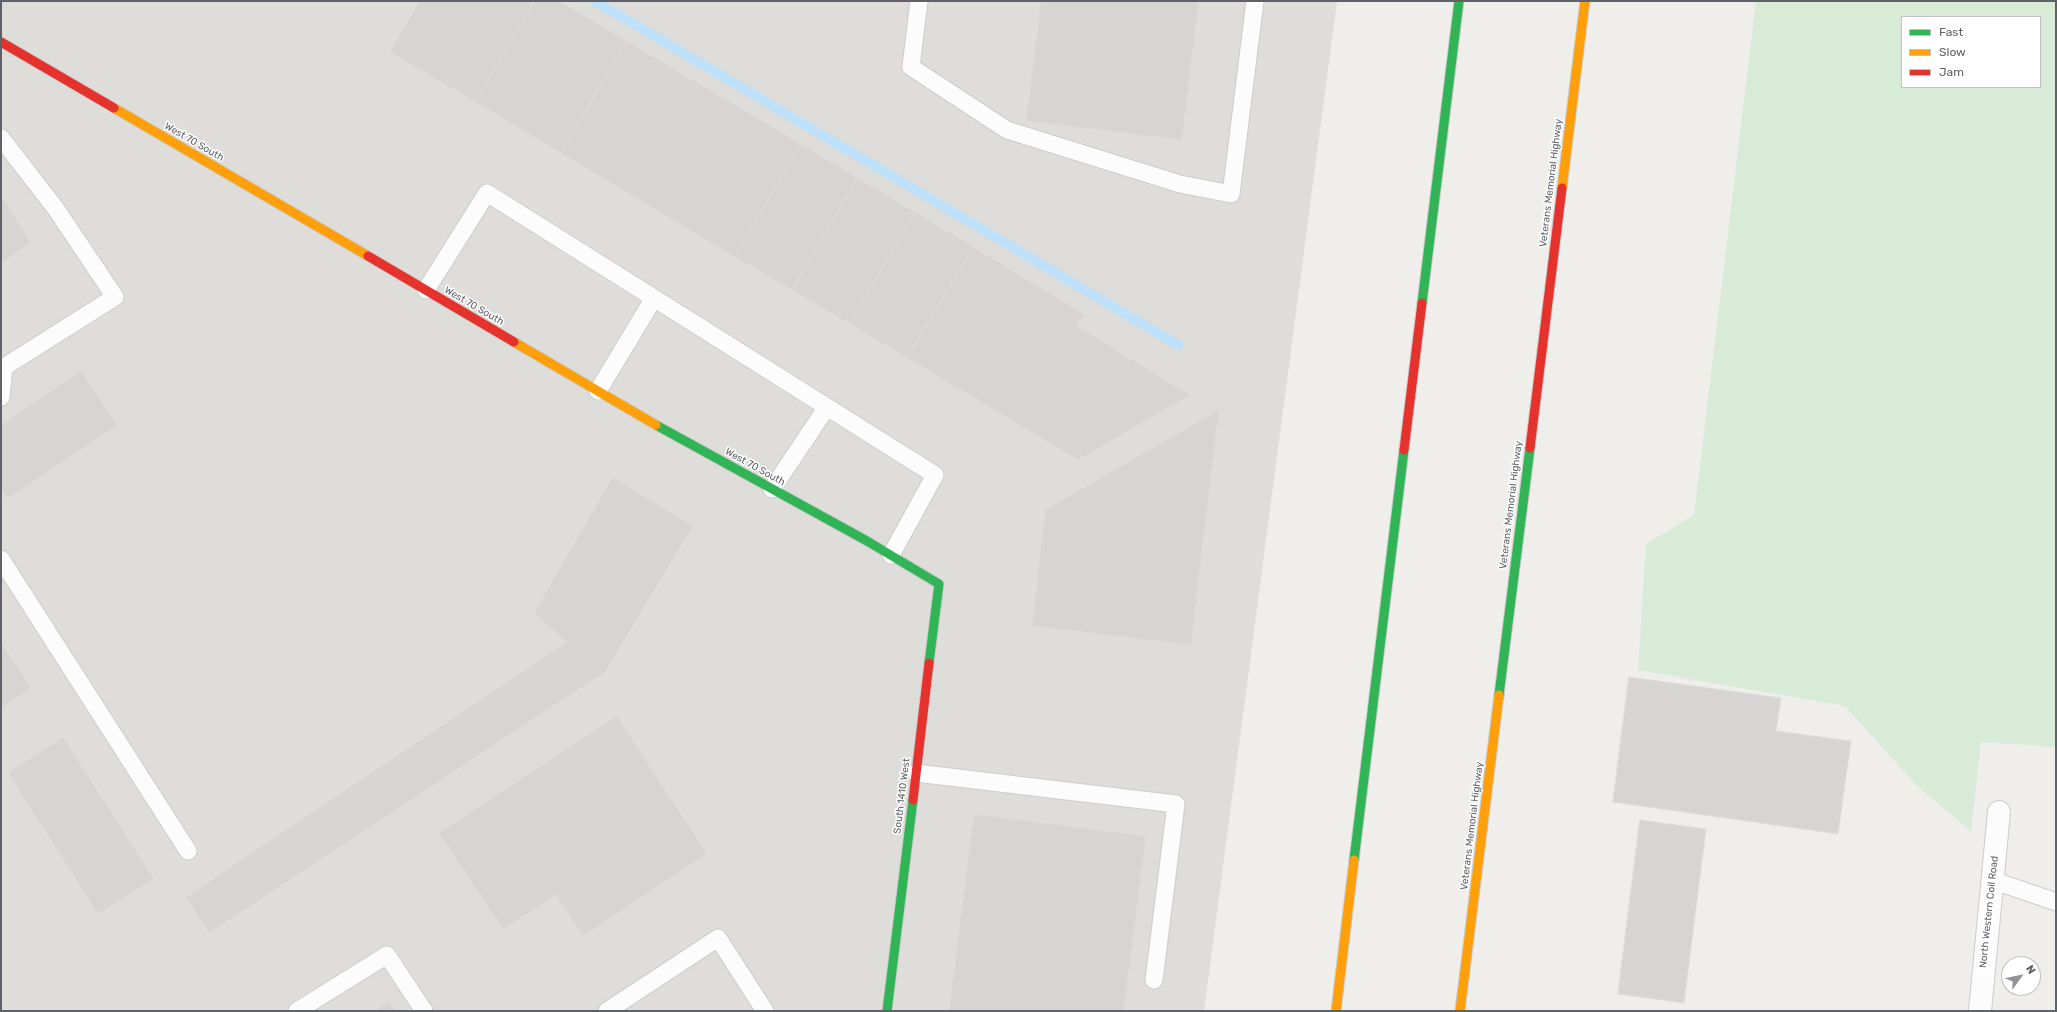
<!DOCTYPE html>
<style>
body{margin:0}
#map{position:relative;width:2057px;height:1012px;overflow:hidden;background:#efeeea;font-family:Rubik,sans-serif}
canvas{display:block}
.frame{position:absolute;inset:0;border:2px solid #5f6368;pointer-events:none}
.legend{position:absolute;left:1901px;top:16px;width:140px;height:72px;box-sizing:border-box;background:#fff;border:1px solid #bfc1c3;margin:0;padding:5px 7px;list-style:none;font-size:12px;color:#5f6368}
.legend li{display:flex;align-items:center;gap:8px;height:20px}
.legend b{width:20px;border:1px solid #bfc1c3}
.north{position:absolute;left:2001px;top:956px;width:40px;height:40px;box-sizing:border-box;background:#fff;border:1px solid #bfc1c3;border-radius:50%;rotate:57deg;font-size:11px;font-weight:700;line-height:16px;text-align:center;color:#5f6368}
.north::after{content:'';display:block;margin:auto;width:14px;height:18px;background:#919496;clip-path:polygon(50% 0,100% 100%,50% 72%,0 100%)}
</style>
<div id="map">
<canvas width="2057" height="1012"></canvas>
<div class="frame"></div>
<ul class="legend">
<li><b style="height:5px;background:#30b455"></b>Fast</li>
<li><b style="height:5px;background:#ff9f0a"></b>Slow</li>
<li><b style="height:5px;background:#e5322d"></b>Jam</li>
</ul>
<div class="north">N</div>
</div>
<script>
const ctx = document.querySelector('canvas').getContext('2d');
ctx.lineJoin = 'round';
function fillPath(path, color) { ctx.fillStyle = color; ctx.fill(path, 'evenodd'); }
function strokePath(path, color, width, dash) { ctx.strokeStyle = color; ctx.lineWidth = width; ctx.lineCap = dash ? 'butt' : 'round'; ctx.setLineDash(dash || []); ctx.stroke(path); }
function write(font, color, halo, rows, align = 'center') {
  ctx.font = font + ' Rubik,sans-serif'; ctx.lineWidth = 3; ctx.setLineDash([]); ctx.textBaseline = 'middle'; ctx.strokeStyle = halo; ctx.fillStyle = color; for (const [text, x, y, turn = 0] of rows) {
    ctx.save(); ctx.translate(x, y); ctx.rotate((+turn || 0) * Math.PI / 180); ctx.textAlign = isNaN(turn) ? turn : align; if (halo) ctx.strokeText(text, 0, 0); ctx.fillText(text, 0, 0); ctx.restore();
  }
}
const industrial = new Path2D(`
 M1,1H1337L1204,1011H1Z`);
const green = new Path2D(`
 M1756,1H2056V747L1981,742L1971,831L1918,787L1845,706L1638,670L1646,544L1694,515ZM1902,17H2040V87H1902Z`);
const stream = new Path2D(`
 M595,1L1178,345`);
const building = new Path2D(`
 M420,1H535L475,102L390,52Z
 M535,1H559L627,41L561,153L475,102Z
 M1041,1H1199L1182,140L1026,121Z
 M627,41L801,144L735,257L561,153Z
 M801,144L858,178L792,290L735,257Z
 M858,178L915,212L850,324L792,290Z
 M1,196L31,242L1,263Z
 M915,212L974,247L907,358L850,324Z
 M974,247L1084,314L1077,326L1190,395L1078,460L907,358Z
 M81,371L117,425L8,499L1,489V425Z
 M1219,410L1191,645L1032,626L1045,510Z
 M613,477L693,526L605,672L209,933L186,897L567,642L534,613Z
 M1,642L31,688L1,708Z
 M1629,677L1781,698L1776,731L1851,741L1838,834L1613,802Z
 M617,716L707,854L583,936L556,895L503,929L439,833Z
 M63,737L154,879L98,914L8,773Z
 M974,814L1146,836L1124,1011H949Z
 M1640,820L1706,829L1684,1003L1618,994Z
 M389,1001L395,1011H374Z`);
const lane = new Path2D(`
 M919,1L911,67L1007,130L1180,184L1231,194L1255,1
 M1,138L56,209L115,297L4,367L1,397
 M426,290L487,193L935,475L891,555
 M598,391L654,298
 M772,489L827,407
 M1,559L188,851
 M916,773L1176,804L1154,980
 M1992,880L2056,902
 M297,1011L387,955L424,1011
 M607,1011L718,938L765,1011`);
const street = new Path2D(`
 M1980,1011L1999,812`);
const fast = new Path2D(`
 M1422,303L1459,1
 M656,425L867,541L939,584L929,663
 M1499,695L1530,448
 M1354,860L1404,450
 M887,1011L913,800`);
const slow = new Path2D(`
 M114,108L368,256
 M1562,188L1585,1
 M514,342L656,425
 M1336,1011L1354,860
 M1460,1011L1499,695`);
const jam = new Path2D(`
 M1,42L114,108
 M368,256L514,342
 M1530,448L1562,188
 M1404,450L1422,303
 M913,800L929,663`);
const streetNames = [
 ["West 70 South",194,142,30],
 ["Veterans Memorial Highway",1551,183,-83],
 ["West 70 South",474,306,30],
 ["West 70 South",755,467,29],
 ["Veterans Memorial Highway",1511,505,-83],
 ["South 1410 West",902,796,-83],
 ["Veterans Memorial Highway",1472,826,-83],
 ["North Western Coil Road",1989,912,-84]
];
fillPath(industrial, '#dfddda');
fillPath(green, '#d8ebd6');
strokePath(stream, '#bfe0f9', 10);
fillPath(building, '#d6d5d3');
strokePath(building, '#deddd9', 1);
strokePath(lane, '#cbcccc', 19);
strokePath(street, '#cbcccc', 24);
strokePath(fast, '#cacacb', 11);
strokePath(slow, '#cacacb', 11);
strokePath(jam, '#cacacb', 11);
strokePath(lane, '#fdfcfc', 17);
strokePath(street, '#fdfcfc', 22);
strokePath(fast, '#30b455', 9);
strokePath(slow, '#ff9f0a', 9);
strokePath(jam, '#e5322d', 9);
write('10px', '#5f6368', '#fff', streetNames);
</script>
